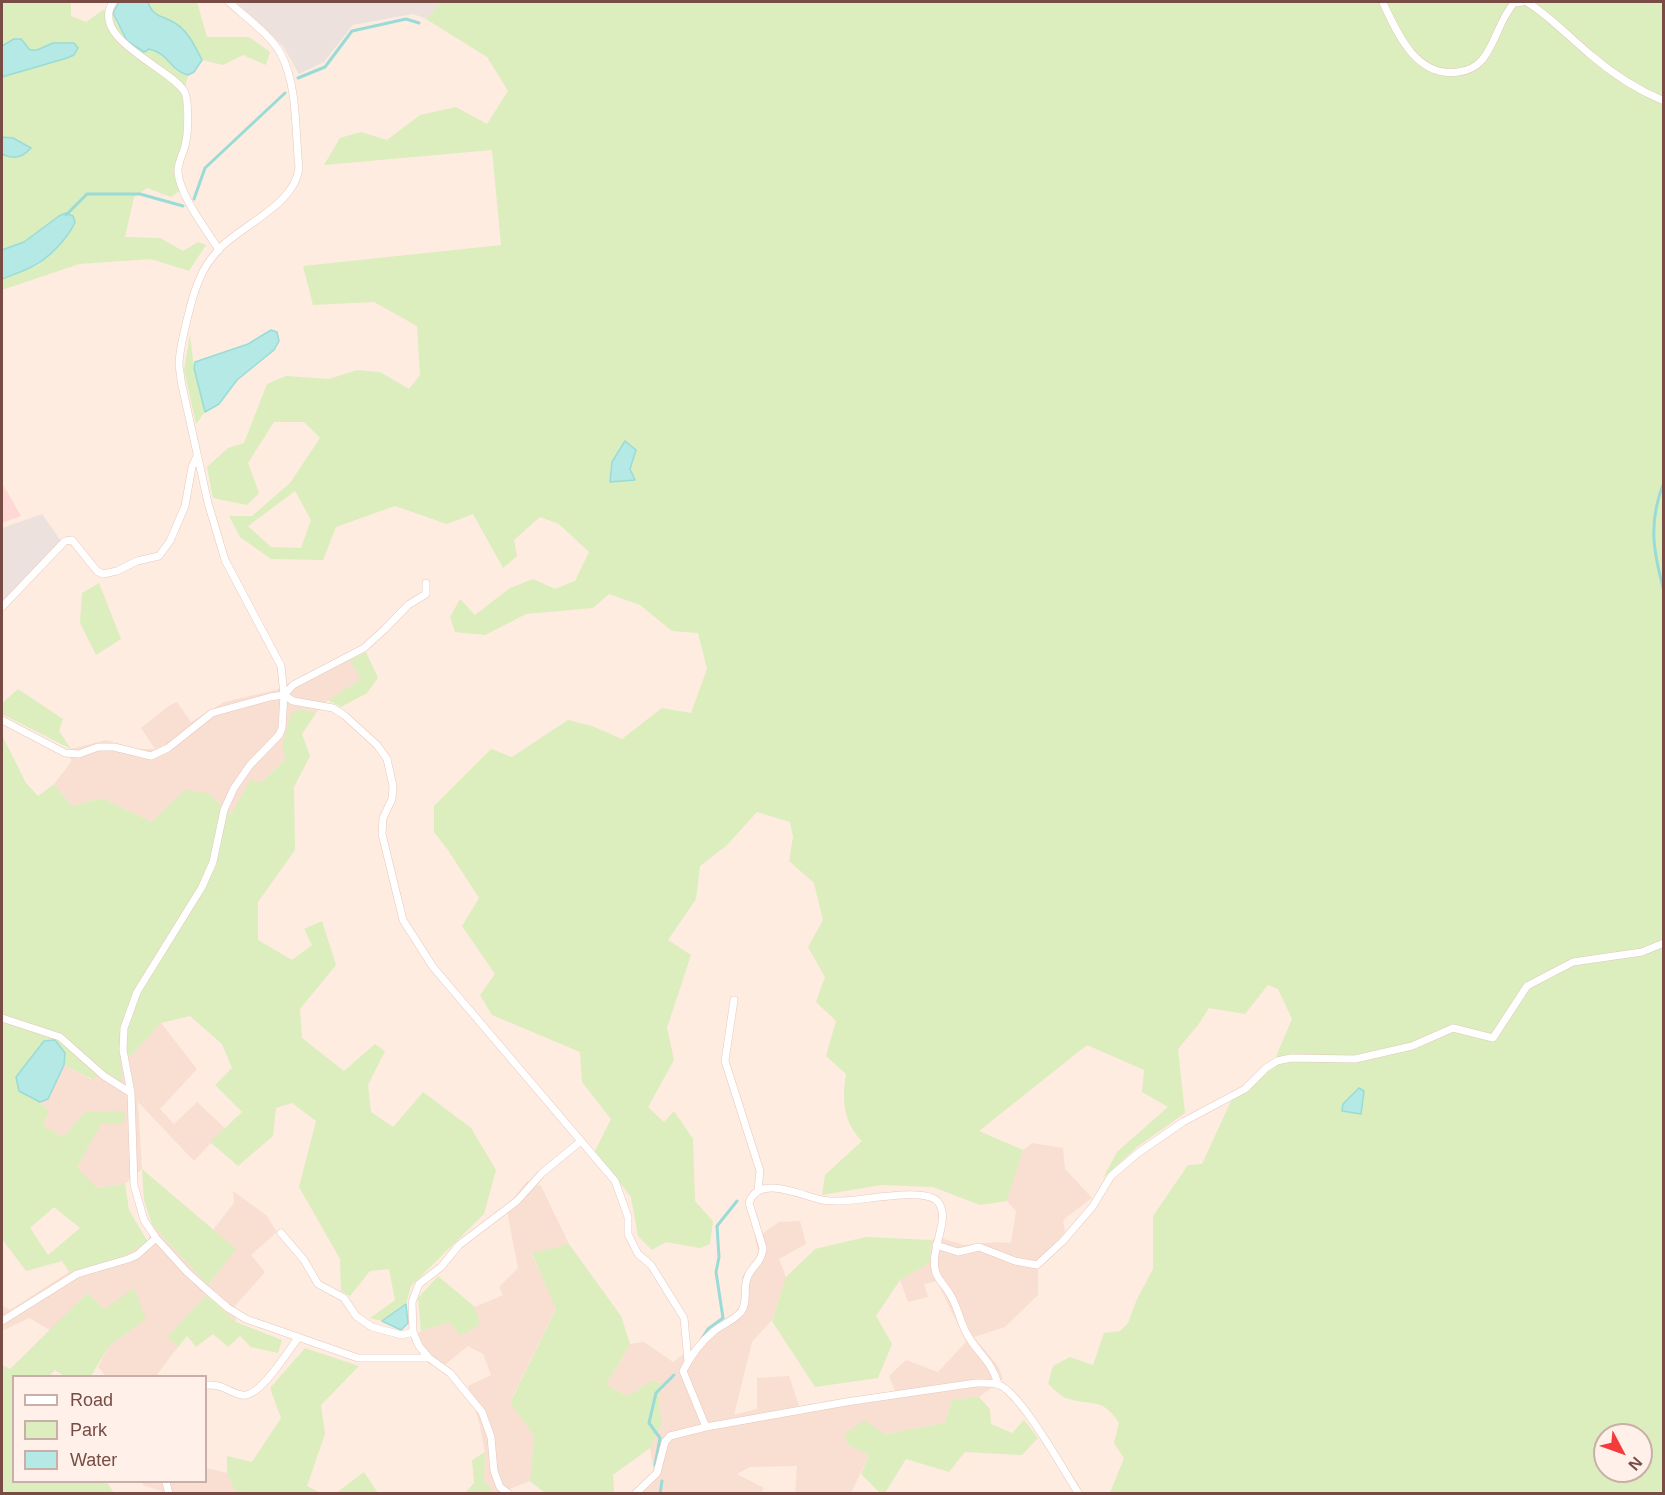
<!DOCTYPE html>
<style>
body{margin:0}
#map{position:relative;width:1665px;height:1495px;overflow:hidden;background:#feece1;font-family:Arial,sans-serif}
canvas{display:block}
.frame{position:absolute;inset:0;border:3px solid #784c45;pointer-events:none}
.legend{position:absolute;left:12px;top:1375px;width:195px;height:108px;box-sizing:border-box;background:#fff1e9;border:2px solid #c9afa7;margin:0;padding:8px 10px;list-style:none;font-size:18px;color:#784c45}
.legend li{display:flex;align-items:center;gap:12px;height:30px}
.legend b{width:30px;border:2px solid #c9afa7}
.north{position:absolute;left:1593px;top:1423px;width:60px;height:60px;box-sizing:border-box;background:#fff1e9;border:2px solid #c9afa7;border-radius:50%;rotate:131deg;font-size:16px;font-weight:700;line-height:24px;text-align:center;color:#784c45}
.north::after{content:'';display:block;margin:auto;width:21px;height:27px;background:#f43b3c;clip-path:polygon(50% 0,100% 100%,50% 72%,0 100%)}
</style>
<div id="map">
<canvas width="1665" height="1495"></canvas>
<div class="frame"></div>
<ul class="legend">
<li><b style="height:8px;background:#fff"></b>Road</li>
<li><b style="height:16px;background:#dcedbe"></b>Park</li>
<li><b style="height:16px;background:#b4e9e5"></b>Water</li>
</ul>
<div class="north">N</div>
</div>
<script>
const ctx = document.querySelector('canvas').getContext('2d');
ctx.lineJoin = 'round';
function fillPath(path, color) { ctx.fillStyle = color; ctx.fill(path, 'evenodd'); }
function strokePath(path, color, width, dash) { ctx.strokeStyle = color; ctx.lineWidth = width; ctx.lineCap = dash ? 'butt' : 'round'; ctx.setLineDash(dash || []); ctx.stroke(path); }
const residential = new Path2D(`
 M347,653L361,679L328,700L316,713L301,709L286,759L260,783L251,780L231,814L208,793L152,822L102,798L72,806L54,784L71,762V749L106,740L137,749H155L141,728L169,706L177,702L191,722L224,702L276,690Z
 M161,1023L197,1069L160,1109L174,1124L197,1102L225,1128L194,1161L138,1102L142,1169L125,1184L97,1188L77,1167L101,1123L85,1112L63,1137L43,1125L49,1111L40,1102L48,1099L64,1065L91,1079L120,1059L133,1054Z
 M1032,1143L1063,1148L1065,1169L1092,1198L1063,1220L1065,1232L1038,1262V1295L1005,1327L974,1337L998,1366L1003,1379L979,1397L952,1400L945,1423L885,1434L844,1435L848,1445L869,1455L851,1493H795L797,1466L750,1467L737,1474L764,1488L761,1493H632L654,1473L650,1448L662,1424L659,1403L661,1383L651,1381L628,1396L606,1385L630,1344L644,1342L673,1362L693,1347L712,1328L735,1313L744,1298L742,1277L759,1254L755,1239L779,1222L800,1221L806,1244L779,1259L786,1277L772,1320L752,1342L734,1415L757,1409V1378L789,1376L799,1406L895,1391L889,1376L906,1360L938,1372L966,1342L937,1281L924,1284L928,1297L908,1302L900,1280L930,1263L931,1240L944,1239L964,1245L997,1242L1011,1243L1016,1211L1007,1201L1023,1150Z
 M527,1181L541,1186L569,1244L532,1254L556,1308L510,1402L534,1436L530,1481L499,1493L494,1494L484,1480L485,1452L479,1422L468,1386L491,1375L483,1354L468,1346L446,1364L430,1365L411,1340L421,1331L450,1322L480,1324L475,1307L503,1295L499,1287L518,1268L507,1211L513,1199Z
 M233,1191L266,1215L277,1232L251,1255L265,1272L235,1306L236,1322L207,1295L167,1337L178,1347L156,1376H106L98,1367L109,1346L146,1319L105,1309L87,1293L50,1330L29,1318L2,1331V1305L10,1310L69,1272L121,1258L148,1242L152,1225L208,1285L235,1249L213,1230L234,1203Z
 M206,1468L227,1473L234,1490L252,1493H162L161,1491L143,1485V1482H206Z`);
const commercial = new Path2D(`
 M2,483L21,516L2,523Z`);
const industrial = new Path2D(`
 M236,2H442L426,19L413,14L353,25L324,62L299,74L283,46Z
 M42,514L61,541L2,602V528Z`);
const green = new Path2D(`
 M2,2H71V16L86,22L103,10L113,13L118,26L149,49L159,51L176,70L188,75L183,96L184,141L175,171L181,190L171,197L147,188L134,197L125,237L160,238L183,251L198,242L206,245L189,271L151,259L79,264L2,290V279L39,265L75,222L72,216L66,213L59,216L24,242L2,250V154L8,158L13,138L2,137V77L67,58L53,43L37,50H30L21,39H14L2,46Z
 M148,2H197L207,37H249L270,52L266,65L243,55L223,65L202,60C195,46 187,29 173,22C161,16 153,17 148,2Z
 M442,2H1663V1493H1110L1124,1458L1114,1443L1119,1423C1102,1396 1092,1407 1066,1398C1060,1396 1053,1388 1048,1384L1053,1366L1070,1357L1093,1365L1104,1333L1120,1331L1128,1323L1137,1299L1153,1269V1216L1188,1165L1202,1164L1231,1101L1274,1067L1277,1054L1292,1019L1278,989L1268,985L1245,1014L1209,1008L1198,1025L1178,1049L1185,1113L1137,1147L1103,1178L1117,1152L1168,1107L1142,1092L1144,1070L1087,1045L979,1131L1023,1150L1007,1201L980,1205L933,1187L881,1185L822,1195L825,1175L862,1141C843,1122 842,1100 846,1074L826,1056L836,1021L816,1002L825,977L808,947L823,920L814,883L789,861L793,837L790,822L757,812L727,845L700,866L696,899L668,940L691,955L667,1028L674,1060L648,1107L664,1122L674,1111L693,1139L695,1201L713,1221L710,1244L700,1248L666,1242L652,1250L638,1236L631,1197L595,1151L611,1119L582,1082L580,1052L492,1015L480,995L495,974L462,926L479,898L448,850L434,832V806L491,749L512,757L568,720L592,726L622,739L662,708L691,713L707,669L698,633L672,631L640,605L609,594L593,608L526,614L485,635L455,632L450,617L460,599L475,615L510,588L533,579L555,589L575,581L589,552L559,524L540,517L514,540L517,556L503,568L473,514L447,524L395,506L336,527L323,560L271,559L240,537L229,516H252L290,483L320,438L304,422H274L248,463L259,493L247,505L213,498L207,467L228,448L244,443L267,384L286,376L329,379L357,370L380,372L409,389L420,375L417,326L374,302L313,305L303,266L501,245L492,150L324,165L340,138L361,132L387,140L420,115L456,107L487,124L508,91L487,57L426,19ZM636,451L630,469L634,480L612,462ZM295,491L311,520L301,548L271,547L248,526ZM1605,1435H1641V1471H1605Z
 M190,335L194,368L205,412L196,424L184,370Z
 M99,583L121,639L96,655L80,623L82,593Z
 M366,652L378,678L367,693L341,707L328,700L361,679L350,660Z
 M18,689L63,719L59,731L71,749L2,714V703Z
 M301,709L316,713L302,734L310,756L294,787L295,850L258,902V940L292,960L312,945L304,929L322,921L336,965L300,1009L302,1038L344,1071L375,1044L385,1051L368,1085L371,1112L393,1127L423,1092L471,1128L496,1170L484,1214L411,1286L406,1304L382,1321L370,1318L395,1300L389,1269L370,1271L350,1296L341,1291L340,1259L299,1187L316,1121L292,1103L276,1108L273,1136L238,1166L210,1142L242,1112L215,1085L232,1068L222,1044L190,1016L161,1023L133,1054L120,1059L122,1083L105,1071L92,1079L64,1065L65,1053L19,1091L40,1102L49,1111L43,1125L63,1137L85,1112L125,1111L124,1124H101L77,1167L97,1188L125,1184L129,1210L148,1242L121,1258L69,1272L62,1261L26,1271L2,1239V735L26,783L38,796L54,784L72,806L102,798L152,822L185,790L208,793L231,814L251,779L260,783L286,759L282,746L291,713ZM54,1207L80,1228L48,1255L30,1228Z
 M142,1169L236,1249L208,1285L152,1225L144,1200Z
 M866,1237L931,1240L930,1263L900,1280L876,1316L892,1344L878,1378L815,1387L772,1321L786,1277L815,1249Z
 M569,1244L621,1316L630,1344L606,1385L628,1396L651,1381L661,1383L659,1403L662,1424L650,1448L613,1475L614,1492L612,1493H545L530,1481L534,1436L510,1403L556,1309L532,1253Z
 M438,1276L475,1307L480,1324L460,1336L450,1322L421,1331L418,1298Z
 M134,1288L146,1319L109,1346L91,1376H64L55,1370L49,1376H14V1482H107L114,1493L11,1494L2,1491V1365L10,1369L87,1293L105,1309Z
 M207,1295L236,1322L282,1340L278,1353L251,1347L240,1336L228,1347L213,1334L196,1347L187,1336L178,1347L167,1337Z
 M305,1348L359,1366L321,1405L325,1434L307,1486L321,1493L252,1494L234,1490L227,1473V1456L252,1462L281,1418L270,1388Z
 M979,1397L990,1409L991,1424L1012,1433L1024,1420L1038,1438L1022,1455L965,1452L949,1472L906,1459L885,1493H880L861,1474L869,1455L848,1445L844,1435L864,1420L885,1434L945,1423L952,1400Z
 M485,1452L484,1480L494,1493H465L474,1483L472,1460Z
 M364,1472L378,1493H336Z`);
const water = new Path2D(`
 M119,2H148C153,17 161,15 173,22C187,29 195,46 202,60L194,72L188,75C169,70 170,54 149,49L144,52L127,41L113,13Z
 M14,39H21L30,50H37L53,43H74L78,48L74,55L67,58L2,77V46Z
 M2,137L13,138L31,148C23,157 13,160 2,154Z
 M66,213L73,216L75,222C72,230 67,236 62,242C41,266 30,268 2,279V250L24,242L59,216Z
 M271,330L277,332L279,341L274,350L237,380L219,404L205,412L194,368L195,362L248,344Z
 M625,441L636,450L630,469L635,480L610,482L612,462Z
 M55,1040L65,1053L64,1065L48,1099L40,1102L19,1091L16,1077L44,1041Z
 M1359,1088L1364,1091L1361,1114L1342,1111L1343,1104Z
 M406,1304L408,1323L401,1330L382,1321Z`);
const stream = new Path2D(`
 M298,78L325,67L352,31L406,19L419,23
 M194,199L205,168L285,93
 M66,215L87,194H140L183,206
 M1664,482C1648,522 1653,551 1664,591
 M701,1340L708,1329L723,1318L716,1272L719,1257L717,1226L737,1201
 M655,1465L660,1438L649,1423L656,1393L674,1375
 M660,1494L662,1481`);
const minor = new Path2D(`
 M113,2C89,39 169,67 184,91C189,98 188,132 186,141C185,151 177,163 178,172C179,194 207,231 219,250
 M229,2C244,16 271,35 281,54C298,87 295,132 299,168C295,204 244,224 220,248C212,257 204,267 200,278C192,295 180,345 179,363C179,369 181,376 181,381L208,503L225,560L281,666L284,695L282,728L279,735L250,765L234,788L224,810L213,862L202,887L137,992L124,1028L123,1050L131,1093L134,1185L144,1220L156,1238L187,1272L207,1290L228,1308L246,1319L358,1358H429
 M1383,2L1384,5C1398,35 1417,78 1458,72C1468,71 1475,68 1482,60C1496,43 1499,20 1514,3L1522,2
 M1527,2C1551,17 1570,38 1592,56C1614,75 1638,90 1664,101
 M2,607L65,541L72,540L97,571L103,574L117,571L137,561L159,556L170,541L185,506L192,467L197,456
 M284,695L293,685L364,648L385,629L408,605L426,594V583
 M2,720L65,753L79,754L98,747H114L151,756L168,748L212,713L270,697L284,695L293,701L333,708L344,715L377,745L387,759L393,786L392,799L383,818L382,834L403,920L433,967L615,1181L628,1217V1234L638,1254L651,1265L684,1318L688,1361
 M734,1000L725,1061L760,1171L758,1190
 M2,1018L60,1037L104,1076L131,1093
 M281,1233L304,1260L318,1284L344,1298L356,1316L372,1327L402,1335L413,1332
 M936,1245L958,1252L979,1247L1015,1261L1037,1265L1063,1241L1093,1206L1111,1176L1138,1153L1183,1122L1245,1089L1266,1068L1277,1061L1291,1058L1355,1059L1412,1046L1453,1028L1493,1038L1527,986L1573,962L1642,952L1664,943
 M2,1321L77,1274L128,1259L137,1255L156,1238
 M206,1385C223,1384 228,1392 242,1395C260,1398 288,1351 298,1338
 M706,1427L683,1371C690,1357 702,1341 714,1331C723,1324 733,1321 741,1312C749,1301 742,1288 748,1276C753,1265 762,1262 763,1248L749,1203C758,1175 798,1194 818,1199C824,1201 830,1201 836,1201C859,1202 925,1186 938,1202C952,1219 928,1251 936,1273C939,1281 947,1288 951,1296C958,1308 960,1322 967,1334C977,1353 992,1361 998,1384
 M166,1482L169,1494
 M509,1494L500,1487L494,1471L491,1437L482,1412L450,1373L429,1358L419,1346L413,1332L412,1302L419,1284L441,1267L459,1245L517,1201L542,1173L581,1141
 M635,1494L657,1473L665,1442L670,1436L706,1427L846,1402L976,1383C983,1383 993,1382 999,1385C1021,1393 1064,1471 1079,1494`);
fillPath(residential, '#f9ded2');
fillPath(commercial, '#ffd7d4');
fillPath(industrial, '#ede1dd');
fillPath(green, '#dcedbe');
fillPath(water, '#b4e9e5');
strokePath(water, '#99dcd7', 1.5);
strokePath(stream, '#99dcd7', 3);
strokePath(minor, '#e5c8be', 8);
strokePath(minor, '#fff', 7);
</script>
